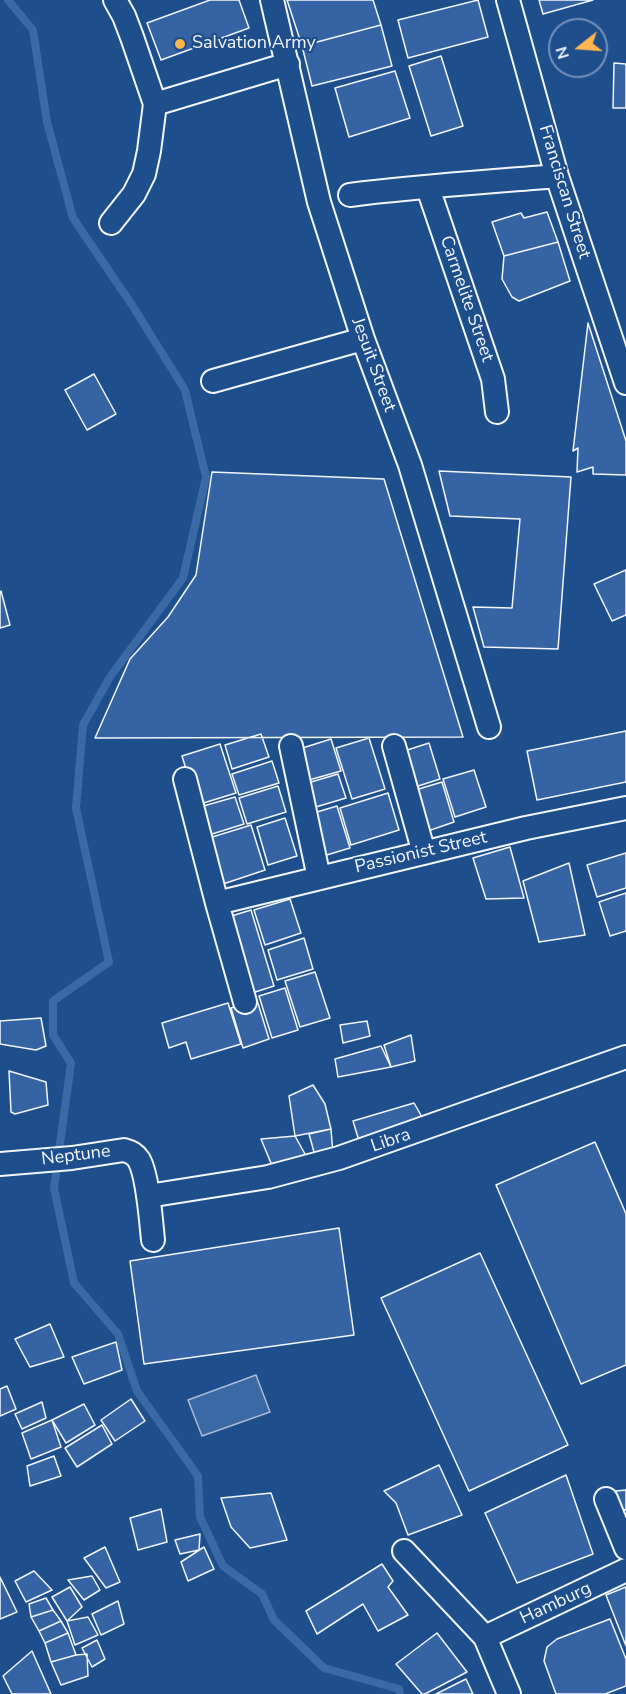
<!DOCTYPE html>
<style>
body{margin:0}
#map{position:relative;width:626px;height:1694px;overflow:hidden;background:#1f4e8c;font-family:"Nunito Sans",sans-serif}
canvas{display:block}
.north{position:absolute;left:548px;top:18px;width:60px;height:60px;box-sizing:border-box;background:#1f4e8c;border:2px solid #7391ba;border-radius:50%;rotate:253deg;font-size:16px;font-weight:700;line-height:24px;text-align:center;color:#f2f6ff}
.north::after{content:'';display:block;margin:auto;width:21px;height:27px;background:#ffb74d;clip-path:polygon(50% 0,100% 100%,50% 72%,0 100%)}
</style>
<div id="map">
<canvas width="626" height="1694"></canvas>
<div class="north">N</div>
</div>
<script>
const ctx = document.querySelector('canvas').getContext('2d');
ctx.lineJoin = 'round';
function fillPath(path, color) { ctx.fillStyle = color; ctx.fill(path, 'evenodd'); }
function strokePath(path, color, width, dash) { ctx.strokeStyle = color; ctx.lineWidth = width; ctx.lineCap = dash ? 'butt' : 'round'; ctx.setLineDash(dash || []); ctx.stroke(path); }
function write(font, color, halo, rows, align = 'center') {
  ctx.font = font + ' "Nunito Sans",sans-serif'; ctx.lineWidth = 4.5; ctx.setLineDash([]); ctx.textBaseline = 'middle'; ctx.strokeStyle = halo; ctx.fillStyle = color; for (const [text, x, y, turn = 0] of rows) {
    ctx.save(); ctx.translate(x, y); ctx.rotate((+turn || 0) * Math.PI / 180); ctx.textAlign = isNaN(turn) ? turn : align; if (halo) ctx.strokeText(text, 0, 0); ctx.fillText(text, 0, 0); ctx.restore();
  }
}
const water = new Path2D(`
 M256,1375L270,1412L202,1436L188,1400Z`);
const stream = new Path2D(`
 M8,0L33,30L47,122L73,218L132,305L185,390L206,477L183,578L110,677L83,725L76,808L109,962L53,1001V1035L71,1063L54,1188L74,1283L118,1334L137,1391L198,1476L200,1517L223,1566L262,1594L274,1620L324,1668L399,1689L400,1694`);
const building = new Path2D(`
 M210,0H239L249,28L161,60L147,23Z
 M287,0H373L381,25L302,46Z
 M478,0L488,37L408,58L398,20Z
 M539,0H593L543,14Z
 M381,25L392,66L312,86L302,46Z
 M441,56L463,126L431,136L409,66Z
 M614,63L626,64V108H613Z
 M395,71L410,118L349,137L335,88Z
 M547,212L558,242L504,256L492,222L521,213L524,218Z
 M558,242L570,281L519,301L512,297L502,279L504,256Z
 M588,323L626,441V475L593,474V467L577,472L578,448L573,451Z
 M94,374L116,414L87,430L65,390Z
 M439,471L571,477L558,649L484,647L473,607L512,608L520,519L450,516Z
 M212,472L384,479L463,737L95,738L130,659L168,617L196,575Z
 M626,570V615L612,621L594,584Z
 M1,591L10,625L0,628V592Z
 M626,731V782L537,800L527,751Z
 M261,734L269,757L232,769L225,745Z
 M369,738L385,789L352,799L336,748Z
 M331,739L341,771L302,782L293,751Z
 M429,743L440,779L412,788L401,752Z
 M220,744L236,793L197,805L182,756Z
 M272,761L279,783L239,795L232,774Z
 M474,770L486,807L455,817L443,779Z
 M338,774L346,798L309,809L301,785Z
 M442,782L454,822L425,832L412,791Z
 M278,786L286,812L247,824L239,798Z
 M388,793L399,830L351,845L340,808Z
 M235,797L244,824L209,835L200,807Z
 M337,806L350,848L320,857L307,815Z
 M285,818L297,856L268,865L257,827Z
 M251,825L265,870L220,885L206,839Z
 M510,847L524,898L486,899L473,858Z
 M626,853V888L597,897L587,865Z
 M569,863L585,935L539,942L523,881Z
 M626,893V931L610,936L599,902Z
 M290,899L301,933L265,945L254,910Z
 M251,910L274,986L249,994L225,918Z
 M304,938L313,969L277,980L268,950Z
 M315,972L330,1018L300,1027L285,981Z
 M285,988L298,1030L272,1038L259,996Z
 M257,1000L269,1039L243,1048L231,1008Z
 M228,1003L241,1044L191,1059L186,1042L169,1048L162,1023Z
 M41,1018L46,1046L36,1050L0,1044V1021Z
 M367,1021L370,1036L343,1043L340,1025Z
 M411,1035L415,1061L391,1067L384,1045Z
 M381,1046L391,1067L338,1077L335,1059Z
 M9,1071L46,1082L48,1105L15,1114L11,1112Z
 M313,1085L325,1104L331,1129L295,1136L289,1096Z
 M414,1103L426,1124L360,1144L353,1121Z
 M331,1129L333,1154L316,1159L309,1134Z
 M295,1136L310,1163L273,1168L261,1139Z
 M595,1142L626,1214V1365L581,1384L496,1185Z
 M339,1228L354,1335L144,1364L130,1261Z
 M480,1253L568,1445L469,1491L381,1298Z
 M50,1324L64,1357L30,1367L15,1339Z
 M116,1342L122,1370L84,1384L72,1357Z
 M7,1386L16,1409L0,1416V1389Z
 M131,1399L145,1421L115,1441L101,1420Z
 M42,1402L46,1418L22,1429L15,1414Z
 M84,1404L95,1425L66,1443L52,1420Z
 M52,1420L61,1447L31,1459L22,1433Z
 M102,1425L112,1444L77,1467L65,1448Z
 M54,1456L61,1476L30,1486L27,1466Z
 M439,1465L462,1515L408,1535L396,1503L384,1491Z
 M566,1475L593,1554L517,1583L485,1513Z
 M626,1490V1510L619,1509L616,1491Z
 M271,1493L287,1540L250,1548L231,1527L221,1498Z
 M161,1509L167,1542L138,1550L130,1518Z
 M200,1534L199,1550L180,1554L175,1540Z
 M105,1547L120,1582L106,1588L84,1558Z
 M204,1547L214,1569L188,1581L181,1562Z
 M382,1564L393,1581L388,1587L408,1615L378,1631L363,1604L317,1634L306,1611Z
 M34,1571L52,1590L26,1602L15,1581Z
 M92,1576L100,1590L84,1600L68,1580Z
 M0,1577L17,1612L0,1619Z
 M70,1587L82,1607L67,1621L52,1597Z
 M626,1587V1646L606,1595Z
 M46,1598L53,1610L31,1617L29,1604Z
 M118,1601L124,1624L101,1635L92,1614Z
 M53,1610L61,1621L39,1631L31,1617Z
 M88,1617L98,1635L75,1645L67,1621Z
 M610,1619L626,1659V1686L605,1694H556L544,1661L547,1647L557,1639Z
 M61,1621L68,1633L45,1643L39,1631Z
 M68,1633L76,1655L51,1662L45,1643Z
 M437,1633L467,1672L425,1694H422L396,1664Z
 M97,1640L105,1659L92,1667L82,1648Z
 M32,1651L51,1694H12L3,1676Z
 M87,1654L88,1676L61,1685L51,1662L76,1655Z
 M466,1679L473,1694H436Z`);
const street = new Path2D(`
 M272,0L319,202L363,339L410,465L489,727
 M508,0L557,176L626,383
 M155,104L288,64
 M428,188L493,379L497,412
 M350,195C419,186 488,182 557,176
 M111,223L134,194L144,174L149,151L155,104L132,37L124,16L115,0
 M213,381L363,339
 M291,746L319,878
 M394,746L424,853
 M185,779L217,903L245,1002
 M217,903L526,828L626,808
 M0,1164L72,1158L124,1150C131,1152 135,1154 139,1160C148,1176 151,1221 153,1240
 M148,1196L268,1177L339,1158L626,1057
 M606,1499L626,1548
 M404,1551L485,1637L509,1694
 M485,1637L626,1570`);
const markers = [
 [180,44,6,"#ffb74d"]
];
const poiNames = [
 ["Salvation Army",192,44]
];
const streetNames = [
 ["Franciscan Street",564,192,73],
 ["Carmelite Street",466,299,71],
 ["Jesuit Street",373,365,70],
 ["Passionist Street",421,853,-13],
 ["Libra",391,1141,-19],
 ["Neptune",76,1156,-7],
 ["Hamburg",556,1604,-25]
];
fillPath(water, '#3b69a3');
strokePath(water, '#a8bbd7', 1.5);
strokePath(stream, '#3b69a3', 8);
fillPath(building, '#3563a3');
strokePath(building, '#f2f6ff', 1.5);
strokePath(street, '#f2f6ff', 26);
strokePath(street, '#1f4e8c', 22);
for (const [x, y, r, color] of markers) { const dot = new Path2D(); dot.arc(x, y, r, 0, 2 * Math.PI); ctx.fillStyle = color; ctx.fill(dot); strokePath(dot, '#1f4e8c', 2); }
write('18px', '#f2f6ff', '#1f4e8c', poiNames, 'left');
write('18px', '#f2f6ff', '#1f4e8c', streetNames);
</script>
